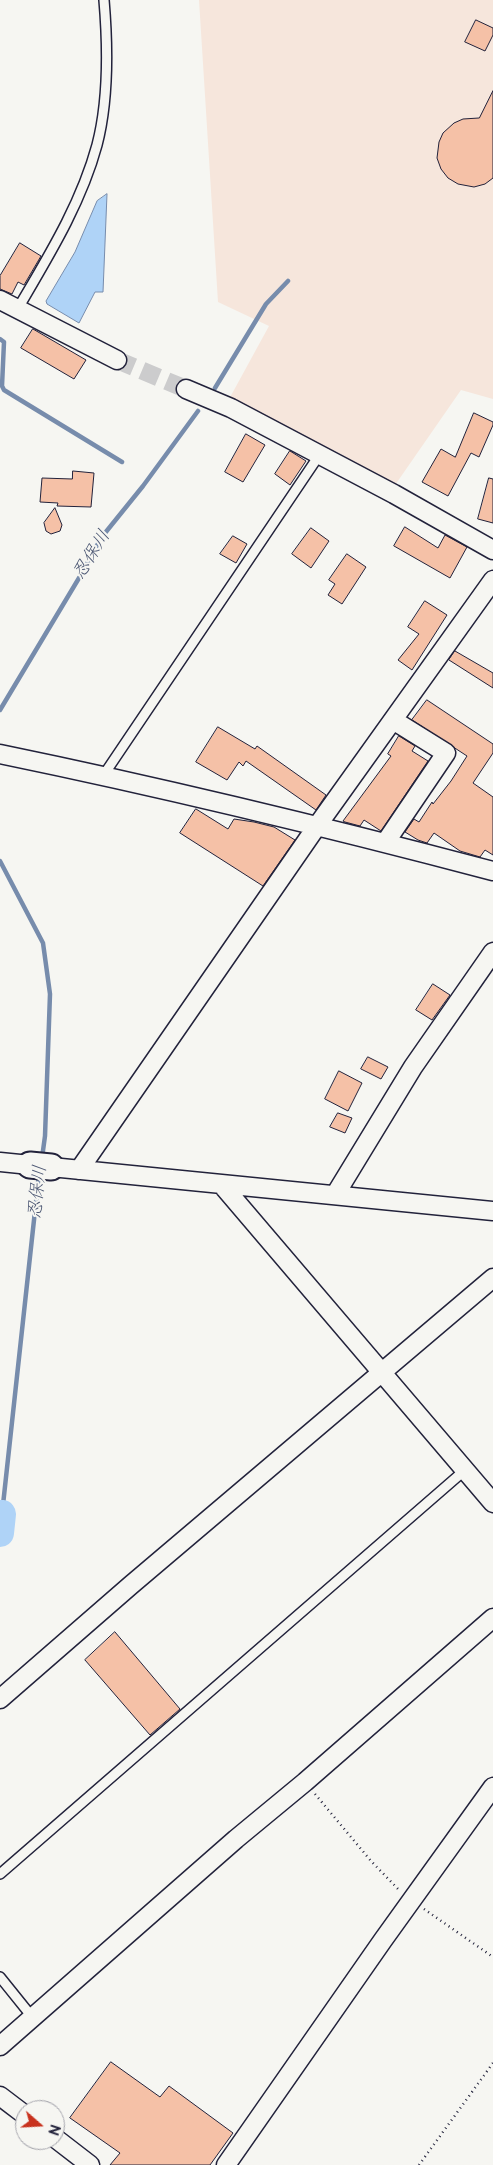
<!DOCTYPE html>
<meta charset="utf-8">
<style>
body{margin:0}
#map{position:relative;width:493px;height:2165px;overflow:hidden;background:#f6f6f2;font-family:"Balsamiq Sans",sans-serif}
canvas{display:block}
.north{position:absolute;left:15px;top:2100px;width:50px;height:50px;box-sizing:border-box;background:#f6f6f2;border:1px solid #a1a1a9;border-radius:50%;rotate:109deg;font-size:14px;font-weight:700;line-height:20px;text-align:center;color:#22223b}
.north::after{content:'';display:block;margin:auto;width:18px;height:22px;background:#c8321e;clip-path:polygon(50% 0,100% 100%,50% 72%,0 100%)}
</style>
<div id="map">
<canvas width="493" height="2165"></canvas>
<div class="north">N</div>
</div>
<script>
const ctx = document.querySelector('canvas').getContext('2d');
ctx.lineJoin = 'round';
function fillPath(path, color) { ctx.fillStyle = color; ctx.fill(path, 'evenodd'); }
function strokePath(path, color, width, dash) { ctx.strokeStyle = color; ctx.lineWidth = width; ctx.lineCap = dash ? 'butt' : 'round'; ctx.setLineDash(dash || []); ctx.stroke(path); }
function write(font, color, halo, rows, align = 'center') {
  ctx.font = font + ' "Balsamiq Sans","Klee One",sans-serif'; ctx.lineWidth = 4; ctx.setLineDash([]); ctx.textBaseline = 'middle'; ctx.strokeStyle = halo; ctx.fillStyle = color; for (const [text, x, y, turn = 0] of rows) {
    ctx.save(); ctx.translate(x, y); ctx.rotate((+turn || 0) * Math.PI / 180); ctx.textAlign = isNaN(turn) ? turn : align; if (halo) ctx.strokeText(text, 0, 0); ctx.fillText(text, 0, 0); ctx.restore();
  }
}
const built = new Path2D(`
 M199,0H493V399L461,390L393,488L228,401L269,326L218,302Z`);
const water = new Path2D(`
 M107,194L103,292H95L79,323L47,304L46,301L75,252L97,201Z`);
const stream = new Path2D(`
 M0,339L4,342L2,386L4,390L122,462
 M215,388L266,304L288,281
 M0,710L82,573L101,538L143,486L198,411
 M0,861L43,943L50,994L45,1136L42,1158
 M2,1514L39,1174`);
const river = new Path2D(`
 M0,1533L2,1514`);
const building = new Path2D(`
 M476,20L493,28V35L485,51L465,42Z
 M493,91V178L485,184L474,187L458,184L448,178L441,169L437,158L439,142L443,133L454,123L463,119L479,118Z
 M20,243L41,256L24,285L18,282L12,294L0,289V276Z
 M33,329L86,360L74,379L21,348Z
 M474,413L493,422V425L479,457L471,453L448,496L422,482L441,449L455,457Z
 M246,434L265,445L243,482L225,472Z
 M290,451L306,461L290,485L275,474Z
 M73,471L94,473L91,507L57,506L58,503L40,502L42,478L72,479Z
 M489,478L493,479V523L478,519Z
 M55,508L62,525L60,531L51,534L46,531L44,523Z
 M405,527L438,548L445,535L467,547L450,578L394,546Z
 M311,528L329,541L311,568L292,554Z
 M233,536L247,544L236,563L220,554Z
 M347,554L366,567L342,604L328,595L335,584L329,580Z
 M425,601L447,615L412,670L398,660L419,634L408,627Z
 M455,651L493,673V688L449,660Z
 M427,700L493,744V753L473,783L493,797V855L485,850L480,857L460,851L434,833L427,843L418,840L405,832L414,819L419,822L432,802L433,804L451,781L467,756L412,720Z
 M218,727L255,749L257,746L326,795L316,810L246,761L243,766L239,762L227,780L196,762Z
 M399,736L415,746L412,751L428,761L381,831L364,820L360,826L345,822L343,821L391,756L388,754Z
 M196,809L228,829L234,819L254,822L274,827L295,840L263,886L180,833Z
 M433,984L450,995L432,1020L416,1010Z
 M368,1057L388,1067L381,1079L361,1069Z
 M339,1071L362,1083L348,1111L325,1099Z
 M338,1113L352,1118L345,1133L330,1127Z
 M115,1632L180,1709L150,1735L85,1660Z
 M111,2062L160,2097L169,2086L233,2133L210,2165H110L120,2153L70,2118Z`);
const streetTunnel = new Path2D(`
 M117,360L186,389`);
const path = new Path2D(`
 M315,1794L371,1861L400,1891
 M424,1909L493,1957
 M419,2165L493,2063`);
const lane = new Path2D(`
 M17,310C48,257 81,204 97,145C109,99 108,47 104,0
 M103,776L320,454
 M0,1874L465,1470
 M0,1977L33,2018`);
const street = new Path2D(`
 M0,300L117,360
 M186,389L231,408L394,494L493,550
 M0,754C165,788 330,828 493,871
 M385,843L446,753L393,720
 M0,1162L30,1165
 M51,1167L493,1211
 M79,1170L317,826L493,580
 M222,1185L493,1503
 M335,1195L413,1067L493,952
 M0,1699L131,1585L493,1278
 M0,2046L236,1839L305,1782L493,1618
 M0,2096L25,2115
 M55,2138L90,2165
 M226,2165L383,1940L493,1787`);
const secondary = new Path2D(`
 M30,1165L51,1167`);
const waterNames = [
 ["忍保川",92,555,-58],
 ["忍保川",38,1192,-84]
];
fillPath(built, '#f6e6dc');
fillPath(water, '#afd3f7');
strokePath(water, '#778cac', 1);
strokePath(stream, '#778cac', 4.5);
strokePath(river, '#afd3f7', 28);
fillPath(building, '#f5c1a7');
strokePath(building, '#22223b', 1);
strokePath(streetTunnel, '#cccccd', 18, [18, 9]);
strokePath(lane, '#22223b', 12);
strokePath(street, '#22223b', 21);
strokePath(secondary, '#22223b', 29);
strokePath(path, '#22223b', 2.5, [1, 4]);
strokePath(lane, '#f6f6f2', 9);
strokePath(street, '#f6f6f2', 18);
strokePath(secondary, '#f6f6f2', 25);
write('italic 18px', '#4c5773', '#f6f6f2', waterNames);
</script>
